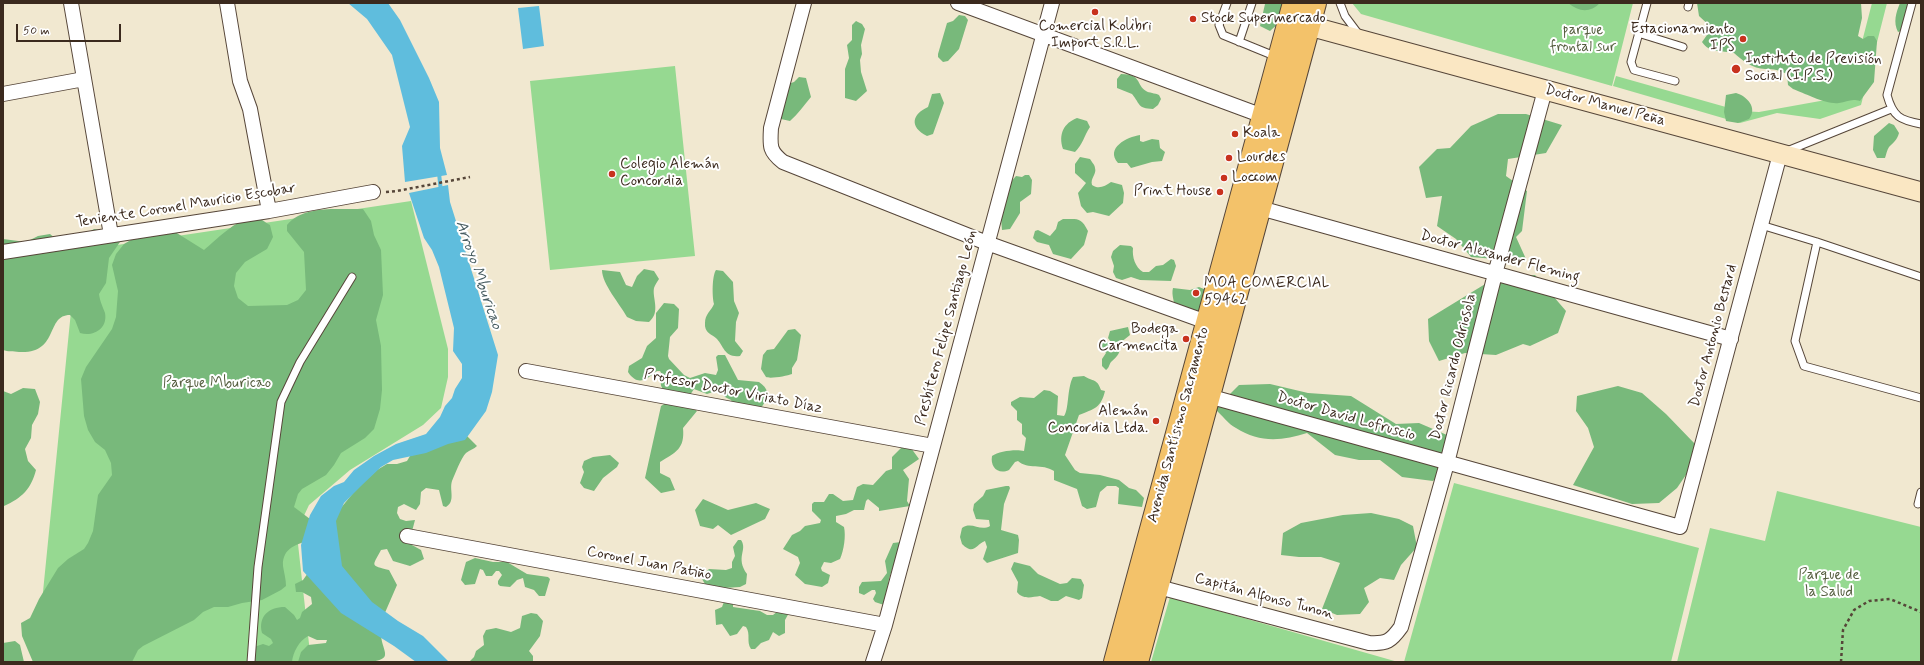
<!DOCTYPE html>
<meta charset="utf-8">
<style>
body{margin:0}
#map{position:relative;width:1924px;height:665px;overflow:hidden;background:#f1e8d0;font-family:Mynerve,sans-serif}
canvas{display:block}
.frame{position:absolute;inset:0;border:4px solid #3b2a1e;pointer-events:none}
.scale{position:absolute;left:16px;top:24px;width:105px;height:18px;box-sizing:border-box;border:2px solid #3b2a1e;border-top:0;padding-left:5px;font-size:12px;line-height:14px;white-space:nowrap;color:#3b2a1e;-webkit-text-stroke:3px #fff;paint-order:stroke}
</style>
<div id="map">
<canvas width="1924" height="665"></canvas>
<div class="frame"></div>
<div class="scale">50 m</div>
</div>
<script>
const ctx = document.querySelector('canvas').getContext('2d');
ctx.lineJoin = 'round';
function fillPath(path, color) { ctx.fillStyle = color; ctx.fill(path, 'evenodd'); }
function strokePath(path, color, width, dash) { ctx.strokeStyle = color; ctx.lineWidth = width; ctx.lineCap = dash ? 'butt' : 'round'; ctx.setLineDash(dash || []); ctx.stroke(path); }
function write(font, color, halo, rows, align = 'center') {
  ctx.font = font + ' Mynerve,sans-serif'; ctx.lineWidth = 4; ctx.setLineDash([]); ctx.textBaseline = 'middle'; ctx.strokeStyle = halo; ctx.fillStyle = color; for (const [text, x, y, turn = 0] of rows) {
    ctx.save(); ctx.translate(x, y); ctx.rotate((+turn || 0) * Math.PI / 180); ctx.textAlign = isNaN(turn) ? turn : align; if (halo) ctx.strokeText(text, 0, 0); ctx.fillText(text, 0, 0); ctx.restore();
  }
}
const green = new Path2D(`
 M1352,3H1633L1612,86L1361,14Z
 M1872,3H1887L1861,105L1820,119L1777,113L1740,123L1613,86L1616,76L1740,111L1759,112L1848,96Z
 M675,66L695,256L550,270L530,81Z
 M411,201L448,349V377L441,408L423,425L350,470L309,505L301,522L298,544L311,662H36L77,251Z
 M1454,483L1699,548L1671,662H1404Z
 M1777,491L1921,527V662H1677L1710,528L1765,541Z
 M1170,597L1398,662H1151Z`);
const forest = new Path2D(`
 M1267,3H1292L1280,22L1270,31L1260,26L1265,4Z
 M1568,3H1600C1590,13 1579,12 1568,3Z
 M1697,3H1861L1862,18L1858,36L1863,39L1868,36H1874L1877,41L1874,82L1860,101C1851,98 1847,102 1839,103C1827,105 1804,93 1793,89L1788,85L1787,74C1779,70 1774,69 1765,69C1753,69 1742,60 1734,53C1722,50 1710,54 1702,42L1712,28L1699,16Z
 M1900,3H1916C1912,14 1911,29 1898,32C1893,22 1896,13 1900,3Z
 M959,15L965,16L968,20L959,49L948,61L943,62L938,57V54L947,23L953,21Z
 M856,21L862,24L865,29L861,45L862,54L860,60L861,72L867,91L856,101L845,98V69L849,58L847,45L852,40V25Z
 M1121,74C1142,74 1136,85 1146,91C1149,93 1155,93 1159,95L1161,99L1158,105L1153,109C1137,108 1141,105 1132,94L1117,88V79Z
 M799,77L806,78L811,97C804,105 798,114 790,121L781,119L780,108L788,84L794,82Z
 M940,93L944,103L933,134L927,136C909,127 912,114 928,107L932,94Z
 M1736,93C1747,96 1758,108 1749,119L1738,123L1726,121L1724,112L1726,95Z
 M1498,114H1526L1562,125L1546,153L1508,159L1506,176L1527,191L1522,231L1516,237L1526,259H1495L1471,257L1456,239L1437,226L1442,196L1426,198L1419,167L1437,149L1450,148L1471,126Z
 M1077,118L1087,121L1090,127C1084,136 1083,144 1075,152L1063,149C1058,134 1064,123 1077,118Z
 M1889,123L1894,125L1899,133C1897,140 1894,142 1889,147C1887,150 1886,155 1885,158H1877L1873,150L1874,136Z
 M1140,135V141L1143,142L1152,139L1159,140L1160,148L1165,152L1162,161L1152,162L1131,168L1127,163H1118C1105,148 1127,137 1140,135Z
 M1080,157L1090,159C1091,161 1095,165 1095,168C1097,174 1090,178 1092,185C1099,190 1105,186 1111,182L1122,185L1124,193L1123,203L1109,216L1093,212L1087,213L1081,206L1078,193L1086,183L1075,173V164Z
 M1025,175H1029L1032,180L1031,194L1020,202V213L1010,229L1002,230L1001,218L1009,184L1016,176L1022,177Z
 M363,209L371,221L374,235L381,250L383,295L376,320L381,346L382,390L380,409L374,429L365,438L341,453L334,465L326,475L302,489L298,494L294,507L310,519L313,539C298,544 282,547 283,566C284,573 286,579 286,586L281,590L262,600L242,603L228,607H214L203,612L194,620L143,646L138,650L132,662H33L22,636L21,623L30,618L39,599L58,568L68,559L84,549L88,543L93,531L98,495L112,475L111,463L105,450L95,442L88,430L84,416L81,379L86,367L112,329L116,317L118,291L112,265L116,254L124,244L146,231L172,230L204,250C217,240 240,214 258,219C262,219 266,223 270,225L273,237L267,249L245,262L236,273L234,286L238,298L248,306L287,305L298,300L306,290L304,252L287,231V225C304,204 340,210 363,209Z
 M1063,219C1078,219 1081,217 1088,231L1084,245L1071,259L1053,254L1049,245L1037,242L1033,238L1035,231L1038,230L1050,236L1056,229L1058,222Z
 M94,229L122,233L120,242L109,258L106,283L99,294C100,302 103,307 105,313C108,329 93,337 80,333L75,320L70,315C45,315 60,354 19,352C13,351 8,352 3,350V239L26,242L38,236L50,234L56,239V245L60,251L66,249L70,244Z
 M1120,245L1131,246L1133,248C1132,257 1135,267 1143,272H1149L1156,266L1163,265L1171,259L1174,260L1176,266L1171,281L1140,280L1131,277L1122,280L1116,278L1113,272L1114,266L1111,257L1113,251Z
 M644,269L654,271L659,279C657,282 655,285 654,288C652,298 661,312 649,322L636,321L627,317C620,304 602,284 602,270L620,272L626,285L632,287L637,276Z
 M716,270L723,271L733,282L734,301L739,313L736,322L735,341L743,351L740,356C725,358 724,347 717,339C712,334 704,333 705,323C705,314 711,311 714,304C712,296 712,276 716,270Z
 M1535,275L1566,311L1558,333L1530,346L1523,344L1496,355L1465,353L1439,361L1429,341L1428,319L1495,278Z
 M1199,287L1211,292L1201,315L1175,310C1175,303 1171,295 1173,288L1190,290Z
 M664,303L674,304L679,309L678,328L670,337L668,356L669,359L684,375L690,378L705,373L716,375L718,370L716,357L718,355H725L738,380L759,382C778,395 760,407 752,419L739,417L731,400L725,397L719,390L707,394L694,389L690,395L682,394L677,391L664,390C659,385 661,382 663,376L660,371H657C647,379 638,387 628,372L629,366L642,358L647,346L656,338V313Z
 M1128,327L1130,335L1120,343C1121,352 1118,356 1111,362C1109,365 1109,368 1106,370L1102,366V359L1106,353L1100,346L1101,343L1111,342L1108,338L1110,331Z
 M795,329L801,335L797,360L792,368V374C787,376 770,379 766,377L761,369L763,355L767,350L774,349L788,330Z
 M1084,376C1093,382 1097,378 1101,390L1105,391C1101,408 1094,409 1079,415L1065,455L1075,470L1080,473L1100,475L1119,480L1129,488L1136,490L1144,498L1142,507L1118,504L1119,488L1116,486H1107L1100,492L1096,507L1087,509L1082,506L1077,489L1054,480V471C1042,463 1028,470 1018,461L1015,462L1009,470C998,475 990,467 992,456C999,451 1016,449 1024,451L1026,438L1022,434V424L1017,420V411L1011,405V402L1020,397L1034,398L1044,390L1050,391L1058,396L1057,415L1064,416C1069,410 1067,388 1073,377Z
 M1270,384L1308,393L1351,396L1396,424L1419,423L1447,435L1448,465L1433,481L1402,477L1380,460H1359L1335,455L1307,433C1282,441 1259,443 1236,428C1228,424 1222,415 1215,409L1239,385Z
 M1618,386L1642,393L1666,414L1695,444L1690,469L1677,488L1659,503L1632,504L1573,485L1594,447L1588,428L1576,411L1577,396Z
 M23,388L35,389L40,402L38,414L32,425L31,438L25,449L28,461L36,470C31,489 22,498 4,506L3,391L11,394Z
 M671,400L688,405L697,411L683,428C685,449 676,452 660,462V473L670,478L675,490L661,493L645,478L661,406Z
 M467,436L477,446C474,449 470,450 466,453C461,458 455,474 452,481C449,490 456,501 446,507L443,506L439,490L426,488L421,492L420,504L416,510L404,504L398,507L397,513L400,519L406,521L415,520L410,539L412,545L421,550L424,559L410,566L393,561L387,549L381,550C372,567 370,565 389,570L397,585L384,615L342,578L331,530L336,514L358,487L377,470L387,464H397L407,461L410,456Z
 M902,447L911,448L919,459L903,470L909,479L907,501L910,506L879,511V508L868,499L866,501L864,510H854L846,514L836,516V522L844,527C846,536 844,550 840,559L831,563L824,562L821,568L822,571L830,575L828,583L822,587L805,584L795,575L800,563L798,557L783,549L792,535L800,531L805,526L820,523L821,520L812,511V504L814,502H824L829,494H833L843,501L853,500L857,487L863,484L873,485L886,471L892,469V457Z
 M610,455L619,463L617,467L603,478L594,491L584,488L580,483L584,472L582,467L584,461L593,457Z
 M1006,486H1009L1010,488L1004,504L1001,530L1018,535L1019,540L1018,553L987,563L983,559L987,547L985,541C976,544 974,556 962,544L960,537L962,528C972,521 980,532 990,526L989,520L976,519L973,510L974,504L983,496L986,490Z
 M703,499L728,510L756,503L770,509L765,519L731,535L718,525L713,529L700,526L695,510Z
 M1371,513L1399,519L1413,526L1417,547L1401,565L1394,580L1380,578L1364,588L1369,602L1360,614L1337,615L1322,609L1340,563L1321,557H1299L1281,555L1283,533L1301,523L1343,515Z
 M738,540H741C748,550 735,557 747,574L746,584L740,587L724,588L705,584L702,579V575L709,569L726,570L732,568V562L735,556L733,547Z
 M901,542L889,579L884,605L875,602L873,599L876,593L875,590H872L864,595L859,593V587L862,582L881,581L887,573L885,561L893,543Z
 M475,558L493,562H507L527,574L548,577L550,579L545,596H539L534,590L525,587L523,578L517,580L510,587L500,586L498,584V581L502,575L499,571H496L492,576H486L483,570L480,569L475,584L465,585L461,580L466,562Z
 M1014,562L1030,566L1038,574L1060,584L1067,583L1072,578L1081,579L1084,585L1082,598L1079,600L1066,596L1058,601H1051L1040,596C1032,597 1023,600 1017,592L1018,582L1011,569Z
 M308,573L381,636C383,653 394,659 369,662H298L301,652L308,645L326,643L327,640H317L308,636C299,641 293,652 292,662H256L253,658L254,647L263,644L269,646L273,643L271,639L262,633C258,617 268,607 285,607L294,615L297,620L300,618L302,612L312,604L311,597L302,592H296L295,584L303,580Z
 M725,599L733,602V607L760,611L767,615H773L778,611H790L785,620V633L779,636L773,632L769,640L761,643L755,649H751C746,642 751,634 746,627L743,626L737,634L730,636L722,624L716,625L715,610L722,607Z
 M531,613L537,614L543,621L540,636L529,651L533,656V662H469L474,657L476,651L484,645L483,636L486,630L496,628L511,632L520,628L522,616Z
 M15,641L20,645L24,662H3V643Z`);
const water = new Path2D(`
 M348,3H388L400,20L429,78L439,102L440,148L447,175L405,182L402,146L410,127L392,55L367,19Z
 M539,6L544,46L523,49L518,8Z
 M448,185L450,202L498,355L492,392L486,411L465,440L448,444L426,453L393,460L381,467L361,486L344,503L336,521L342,566L372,602L398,621L423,636L449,662H416L394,646L341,613L303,571L301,545L310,515L321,496L334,486L344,482L354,470L374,456L396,444L426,434L440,417L445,406L452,398L455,389L462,378V364L453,351L454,328L439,267L432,250L424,238L409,193Z`);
const stream = new Path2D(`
 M439,173L441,192`);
const path = new Path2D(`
 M386,192L397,191L470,177
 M1841,662L1843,630L1854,610L1869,601L1890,599L1921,612`);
const lane = new Path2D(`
 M1227,3L1219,25L1223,35L1277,57
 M1340,3L1345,16L1360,36
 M1647,3L1631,62L1634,70L1675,81
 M1912,3L1887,95C1893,117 1900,120 1921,124
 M1688,7L1689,3
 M1638,33L1683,47
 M1239,42L1252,3
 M1787,151L1891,109
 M1761,225L1817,242L1921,277
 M1817,242L1795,341L1804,366L1921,398
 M1918,504L1921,492
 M251,662L258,567L281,402L300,362L352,277`);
const street = new Path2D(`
 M71,3L111,235
 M227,3L240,81L250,109L269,211
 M804,3L771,128C770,146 769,151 783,162L987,243L1215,325
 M958,3L1263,116
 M3,94L84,79
 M1260,208L1731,339
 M3,252L269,211L373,192
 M526,371L933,446
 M1201,394L1680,527L1780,154
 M407,536L885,625
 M1151,585L1369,643C1387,644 1391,641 1401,627L1447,463L1495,274L1545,90
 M873,662L885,625L1052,3`);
const secondary = new Path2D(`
 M1295,22L1921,192`);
const primary = new Path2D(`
 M1115,662L1294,3
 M1137,662L1315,3`);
const markers = [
 [1095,12,4,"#c8321e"],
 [1193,19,4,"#c8321e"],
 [1743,39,4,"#c8321e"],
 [1736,69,5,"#c8321e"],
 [1235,134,4,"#c8321e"],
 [1229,158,4,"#c8321e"],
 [612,174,4,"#c8321e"],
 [1224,178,4,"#c8321e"],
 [1220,192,4,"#c8321e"],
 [1196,293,4,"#c8321e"],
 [1186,339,4,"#c8321e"],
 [1156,421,4,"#c8321e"]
];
const poiNames = [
 ["Stock Supermercado",1201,19],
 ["Comercial Kolibri",1095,27,"center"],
 ["Import S.R.L.",1095,44,"center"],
 ["Estacionamiento",1735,30,"right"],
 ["IPS",1735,47,"right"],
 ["Instituto de Previsión",1745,60],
 ["Social (I.P.S.)",1745,77],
 ["Koala",1243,134],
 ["Lourdes",1237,158],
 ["Colegio Alemán",620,165],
 ["Concordia",620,182],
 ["Loccom",1232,178],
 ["Print House",1212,192,"right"],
 ["MOA COMERCIAL",1204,284],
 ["59462",1204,301],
 ["Bodega",1178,330,"right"],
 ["Carmencita",1178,347,"right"],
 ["Alemán",1148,412,"right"],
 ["Concordia Ltda.",1148,429,"right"]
];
const parkNames = [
 ["parque",1583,31],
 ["frontal sur",1583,48],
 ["Parque Mburicao",217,384],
 ["Parque de",1829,576],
 ["la Salud",1829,593]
];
const streetNames = [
 ["Doctor Manuel Peña",1605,106,15],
 ["Teniente Coronel Mauricio Escobar",186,206,-9],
 ["Doctor Alexander Fleming",1500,257,15],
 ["Presbítero Felipe Santiago León",947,328,-75],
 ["Doctor Antonio Bestard",1714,336,-75],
 ["Doctor Ricardo Odriosola",1454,367,-76],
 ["Profesor Doctor Viriato Díaz",733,392,11],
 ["Doctor David Lofruscio",1346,417,16],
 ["Avenida Santísimo Sacramento",1179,425,-75],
 ["Coronel Juan Patiño",649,564,11],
 ["Capitán Alfonso Tunon",1264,597,15]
];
const waterNames = [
 ["Arroyo Mburicao",478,275,71]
];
fillPath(green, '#96d991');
fillPath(forest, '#78b97b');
fillPath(water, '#5fbddd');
strokePath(stream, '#5fbddd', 4);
strokePath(lane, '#564639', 9);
strokePath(street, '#564639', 16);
strokePath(secondary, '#564639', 21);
strokePath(primary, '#564639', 24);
strokePath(path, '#564639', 2.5, [3, 3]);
strokePath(lane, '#fff', 7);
strokePath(street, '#fff', 14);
strokePath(secondary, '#fae7c3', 19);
strokePath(primary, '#f3c26a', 22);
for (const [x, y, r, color] of markers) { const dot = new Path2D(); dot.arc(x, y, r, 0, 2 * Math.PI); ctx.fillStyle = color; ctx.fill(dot); strokePath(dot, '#fff', 1.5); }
write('15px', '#3b2a1e', '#fff', poiNames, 'left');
write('15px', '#565f40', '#fff', parkNames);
write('15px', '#3b2a1e', '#fff', streetNames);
write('italic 16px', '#485d61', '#fff', waterNames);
</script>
